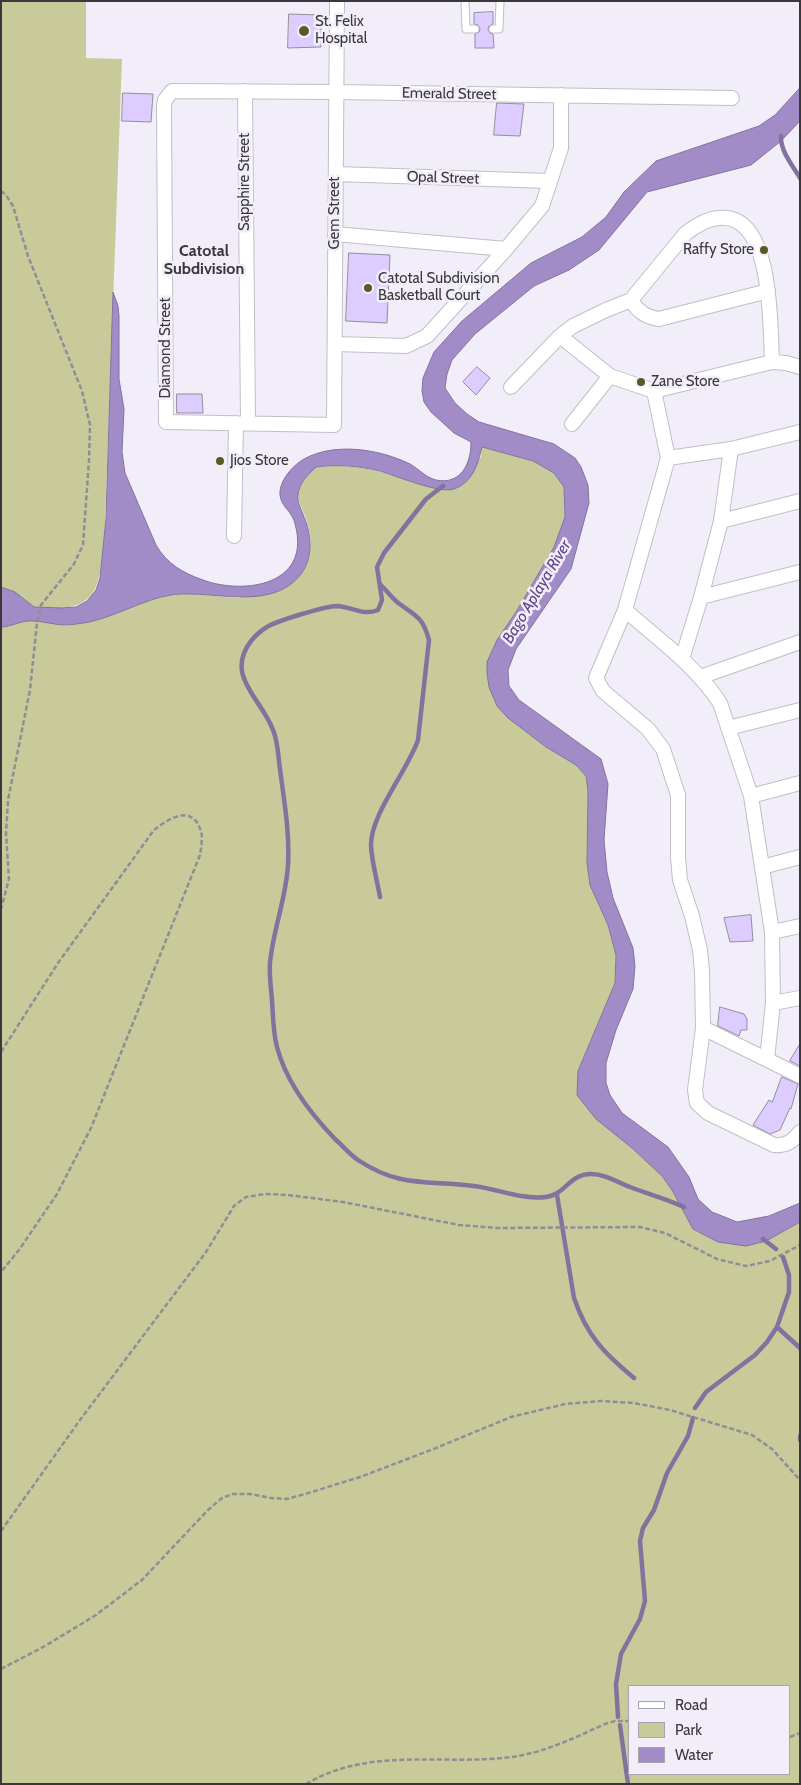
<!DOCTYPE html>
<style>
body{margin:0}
#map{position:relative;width:801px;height:1785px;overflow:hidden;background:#f2eef9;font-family:Cabin,sans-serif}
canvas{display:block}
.frame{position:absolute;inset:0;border:2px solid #3a383c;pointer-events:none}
.legend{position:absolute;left:628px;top:1685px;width:162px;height:90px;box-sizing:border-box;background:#f2eef9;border:1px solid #a8a5ad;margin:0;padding:6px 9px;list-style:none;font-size:15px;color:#3a383c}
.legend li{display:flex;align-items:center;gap:10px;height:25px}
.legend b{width:25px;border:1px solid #a8a5ad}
</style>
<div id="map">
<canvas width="801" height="1785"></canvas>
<div class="frame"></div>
<ul class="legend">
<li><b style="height:6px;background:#fff"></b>Road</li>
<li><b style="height:14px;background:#c8ca9a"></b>Park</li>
<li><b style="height:14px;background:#a18cc8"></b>Water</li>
</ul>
</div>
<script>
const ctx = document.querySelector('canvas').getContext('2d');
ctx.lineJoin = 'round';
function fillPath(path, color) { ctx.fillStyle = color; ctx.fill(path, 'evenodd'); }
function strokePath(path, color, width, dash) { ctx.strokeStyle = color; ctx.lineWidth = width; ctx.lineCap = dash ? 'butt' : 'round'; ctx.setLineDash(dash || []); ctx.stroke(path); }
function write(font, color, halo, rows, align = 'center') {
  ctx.font = font + ' Cabin,sans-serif'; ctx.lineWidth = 5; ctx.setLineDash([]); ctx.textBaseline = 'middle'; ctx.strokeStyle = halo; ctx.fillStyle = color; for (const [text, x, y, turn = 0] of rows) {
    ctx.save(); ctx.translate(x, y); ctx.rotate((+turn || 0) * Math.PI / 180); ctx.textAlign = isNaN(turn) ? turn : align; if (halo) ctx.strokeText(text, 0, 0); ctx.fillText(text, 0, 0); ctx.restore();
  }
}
const green = new Path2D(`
 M1,2H86V58L122,59L104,549C99,579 99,605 62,608L57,625H70L89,622L113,615L145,602L171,595L190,594L239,598L305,568C308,557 312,545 310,533C304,499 284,499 316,467C348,463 376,470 407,479C422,484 436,489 452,489L481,457L482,447L533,461L554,473L564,487L565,517L554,547L516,612L497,640L508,718L546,747L576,765L586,776L588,791L587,863L590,885L608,925L616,955L615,983L578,1071L632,1148L662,1176L672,1190L693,1229L718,1242L766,1241L800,1222V1784H1ZM630,1686H790V1774H630Z`);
const water = new Path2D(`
 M800,88V121L781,141L751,165L647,192L599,250L569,270L534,286L475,334L452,360L447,374L445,388L455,403L467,414L479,422L554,444L575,458L581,467L588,485L589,503L571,569L516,649L508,670L509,686L519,700L601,759L608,784L604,840L607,872L613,898L633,948L635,966L633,989L616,1030L606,1063V1083L610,1095L622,1113L668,1147L689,1177L698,1199L712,1212L737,1222L769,1216L800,1203V1222L766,1241L746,1246L718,1242L693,1229L672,1190L662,1176L632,1148L596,1119L577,1095L578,1071L615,983L616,955L608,925L590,885L587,863L588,791L586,776L576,765L546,747L508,718L497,706L489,687L487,673V662L497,640L516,612L554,547L565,517L564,487L554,473L533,461L482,447C478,464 473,482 454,489C439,494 397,476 380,471C359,466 338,464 316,467C308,475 299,483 298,495C297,503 302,510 304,517C312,535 313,558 301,574C271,613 211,589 171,595C142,600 117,616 89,622C78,624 66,626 55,624C47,623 40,621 32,621C23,620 12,626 3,627H1V587L15,592L34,607L62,608L76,607L87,601L96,590L100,578L106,518L113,292L118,306L119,316V379L124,409L122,452L125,473L156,545C167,564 183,573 203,580C241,594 305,587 297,533C296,528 295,522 293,518C289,510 281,505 280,495C279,481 292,466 304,459C335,442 379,449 410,464C419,469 425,477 436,480C461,485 471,464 471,442L454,433L431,412L424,402L422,391L423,378L434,352L462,321L531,263L582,237L606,217L624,192L656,161L759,126L775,115Z`);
const stream = new Path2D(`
 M781,136C780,151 793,166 800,178
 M443,486L426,499L384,553L377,567L382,600L378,610C363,616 352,607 337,606C326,606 276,621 267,627C262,630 255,636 251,641C224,676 262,699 273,730C277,739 278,751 279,761C283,795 290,830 288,865C286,899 273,930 270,963C269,975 271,988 272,1000C273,1015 273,1032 277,1047C286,1082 310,1113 335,1139C343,1146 350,1155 358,1160C400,1188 427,1180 474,1186C498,1189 522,1200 546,1197C565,1195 569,1174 591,1174C605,1174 617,1182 630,1187C648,1194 667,1199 684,1207
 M380,897C377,880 372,863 371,846C370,815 408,770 418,740L429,640C422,615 415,616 397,602C391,597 386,590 380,584
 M557,1195L574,1298C587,1336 604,1353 634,1378
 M763,1239L776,1249
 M777,1327L800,1348
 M695,1408L706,1392L755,1355L767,1342L777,1327L789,1292V1275L783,1257
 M800,1436V1440
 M618,1717L616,1684L621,1654L640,1619L645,1601L640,1541L643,1528L654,1510L667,1473L688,1436L693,1418
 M620,1725L628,1784`);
const building = new Path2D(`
 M493,12V24L489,26L488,29L490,33L493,34L494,48H475V34L479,32L480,29L478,25L474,24V13Z
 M289,14L321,15V47L288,48Z
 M123,93L153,94L151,122L122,121Z
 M497,103L524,104L520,136L494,135Z
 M349,253L390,255L387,323L346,321Z
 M477,367L490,378L476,395L463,382Z
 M177,394H202L203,413H177Z
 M751,915L753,941L730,942L724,918Z
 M720,1007L744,1014L747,1019V1030H741L739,1036L718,1026Z
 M800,1044V1066L790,1061Z
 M782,1077L798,1084L791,1109L790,1108L780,1130L770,1134L753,1125L769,1100L772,1102Z`);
const path = new Path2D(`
 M1,191L6,195L13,206L28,256L82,391L90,425L89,460L83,545L74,564L41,605L37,623L30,690L8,800L6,834L9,879L1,909
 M1,1052L58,963L154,830C168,819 192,803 201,831C203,837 201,848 200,855L91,1128L57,1194L19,1250L1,1272
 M1,1531L80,1420L206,1252L234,1206L246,1197L265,1194L288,1195L343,1202L459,1225L498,1228L640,1227L665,1233L717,1259L746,1266L770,1261L800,1245
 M1,1669L45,1646L96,1615L142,1580L208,1510L222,1498L233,1494H250L271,1498L287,1499L312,1492L363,1476L436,1448L511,1417L565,1404L602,1401L634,1403L670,1410L752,1435L772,1449L800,1480
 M790,1737L800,1733
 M306,1784C370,1746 443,1766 512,1757C546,1752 574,1738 605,1724L615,1721H630`);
const lane = new Path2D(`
 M465,1L466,29H475
 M493,29H499L500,1`);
const street = new Path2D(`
 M337,1C336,142 335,284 334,425L166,422L164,106L165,100L172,91L336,92L732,98
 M245,91L248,423
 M336,174L550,181
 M335,234L506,249
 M631,300C638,312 646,317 659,319L768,291
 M560,336L610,376L654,391L772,362L786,363L800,367
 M335,344L406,346L427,336L506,249L542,206L561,148V95
 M511,387L560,336L573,326L606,310L631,300L685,234C695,226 706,219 719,218C774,212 770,328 772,362
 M654,391L668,458
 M572,424L610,376
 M721,521L800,501
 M234,536L236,423
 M701,597L800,572
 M625,610L596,678L603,691L648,729L663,749L678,795V857L680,880L692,916L700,950L702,971L703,1028L695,1090L697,1103L708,1113L774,1145C786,1146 792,1142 800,1132
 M682,659L701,597L721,521L731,449
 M700,677L800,642
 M728,728L800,710
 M751,796L800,783
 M762,867L800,857
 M772,932L800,926
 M773,1003L800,998
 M703,1028L800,1076
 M767,1059L773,1003L772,932L751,796L720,703C696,666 658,639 625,610L668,458L731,449L800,432`);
const markers = [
 [304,31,6,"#595926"],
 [764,250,5,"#595926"],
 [368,288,5,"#595926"],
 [641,382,5,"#595926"],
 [220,461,5,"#595926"]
];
const poiNames = [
 ["St. Felix",315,22],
 ["Hospital",315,39],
 ["Raffy Store",754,250,"right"],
 ["Catotal Subdivision",378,279],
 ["Basketball Court",378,296],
 ["Zane Store",651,382],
 ["Jios Store",230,461]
];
const streetNames = [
 ["Emerald Street",449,94,1],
 ["Opal Street",443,178,2],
 ["Sapphire Street",245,182,-90],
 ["Gem Street",335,213,-90],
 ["Diamond Street",166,348,-90]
];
const neighbourhoodNames = [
 ["Catotal",204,251],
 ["Subdivision",204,269]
];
const waterNames = [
 ["Bago Aplaya River",537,592,-59]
];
fillPath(green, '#c8ca9a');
fillPath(water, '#a18cc8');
strokePath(water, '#82739e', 1);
strokePath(stream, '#82739e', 4.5);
fillPath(building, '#dcf');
strokePath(building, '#918f98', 1);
strokePath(lane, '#c1bec8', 9);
strokePath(street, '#c1bec8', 16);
strokePath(path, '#908e95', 2.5, [5, 2.5]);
strokePath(lane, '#fff', 7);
strokePath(street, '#fff', 14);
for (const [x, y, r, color] of markers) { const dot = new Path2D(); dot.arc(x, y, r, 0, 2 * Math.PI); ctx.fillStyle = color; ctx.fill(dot); strokePath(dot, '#f2eef9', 2); }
write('15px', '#3a383c', '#f2eef9', poiNames, 'left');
write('15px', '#3a383c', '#f2eef9', streetNames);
write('bold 16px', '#3a383c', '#f2eef9', neighbourhoodNames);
write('italic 16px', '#62458e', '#f2eef9', waterNames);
</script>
